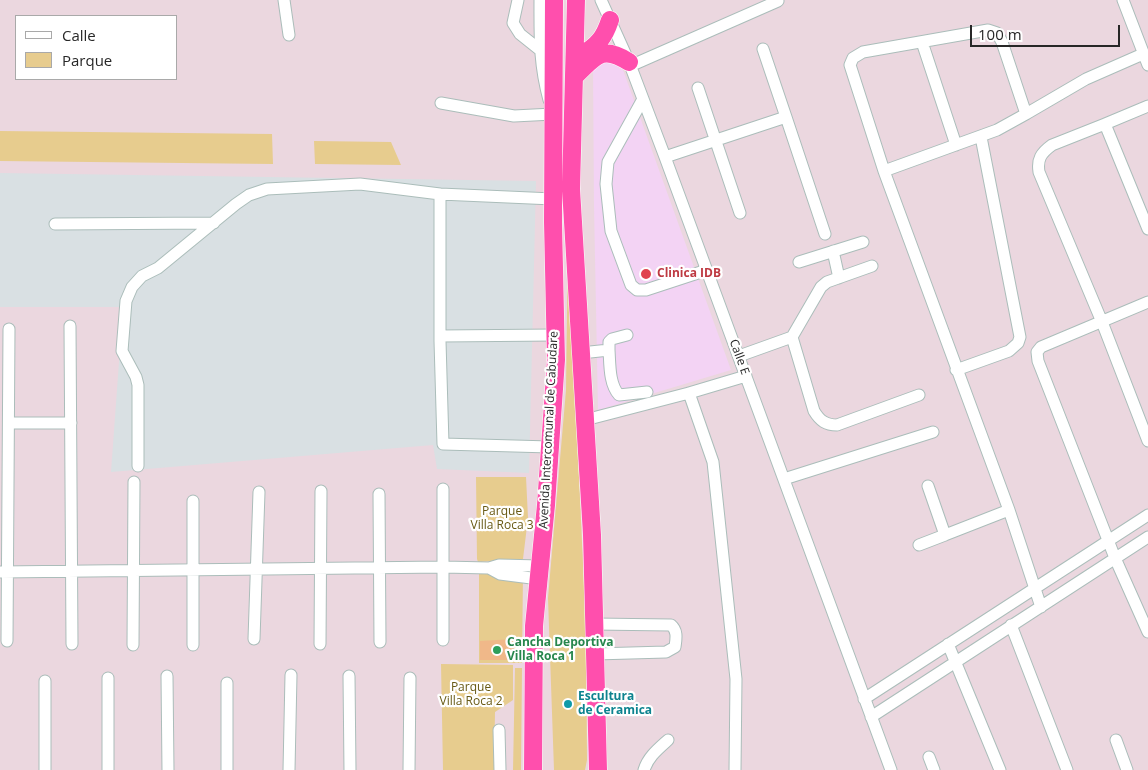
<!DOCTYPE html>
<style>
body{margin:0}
#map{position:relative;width:1148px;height:770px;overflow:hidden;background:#ebd7df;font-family:"Open Sans",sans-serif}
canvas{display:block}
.legend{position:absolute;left:15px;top:15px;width:162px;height:65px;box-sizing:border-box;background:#fff;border:1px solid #a9a9a9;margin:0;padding:6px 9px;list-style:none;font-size:15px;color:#272727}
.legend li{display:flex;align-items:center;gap:10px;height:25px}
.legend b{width:25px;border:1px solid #a9a9a9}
.scale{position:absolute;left:970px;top:25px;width:150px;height:22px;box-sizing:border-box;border:2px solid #272727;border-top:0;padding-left:6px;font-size:15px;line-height:18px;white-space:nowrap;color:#272727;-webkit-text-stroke:4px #fff;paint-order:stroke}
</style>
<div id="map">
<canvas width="1148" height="770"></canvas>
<ul class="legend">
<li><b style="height:6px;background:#fff"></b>Calle</li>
<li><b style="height:14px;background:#e7cc8e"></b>Parque</li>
</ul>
<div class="scale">100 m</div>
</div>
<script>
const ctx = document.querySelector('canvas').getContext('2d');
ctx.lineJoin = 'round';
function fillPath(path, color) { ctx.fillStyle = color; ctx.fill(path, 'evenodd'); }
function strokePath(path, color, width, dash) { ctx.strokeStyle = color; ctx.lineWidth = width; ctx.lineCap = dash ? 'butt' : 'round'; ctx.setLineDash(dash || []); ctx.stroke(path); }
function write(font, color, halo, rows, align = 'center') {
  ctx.font = font + ' "Open Sans",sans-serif'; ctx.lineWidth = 4.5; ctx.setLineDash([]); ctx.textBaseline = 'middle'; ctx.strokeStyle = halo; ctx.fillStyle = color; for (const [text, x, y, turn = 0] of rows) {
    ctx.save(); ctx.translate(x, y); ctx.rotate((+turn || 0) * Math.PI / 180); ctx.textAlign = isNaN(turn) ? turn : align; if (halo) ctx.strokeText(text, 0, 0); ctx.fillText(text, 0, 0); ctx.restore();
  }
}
const industrial = new Path2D(`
 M0,173L536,181L529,473L437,469L433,445L111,472L123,307H0Z`);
const medical = new Path2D(`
 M608,60L623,70L731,370L598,410L594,206L593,66Z`);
const green = new Path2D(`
 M0,131L272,134L273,164L0,161Z
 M314,141L391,142L401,165L315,164Z
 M568,239L586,629L587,760L585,770H554L548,598L566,390Z
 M476,477H526L528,518L523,559L478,562L477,559Z
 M479,573H523L522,663H479Z
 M441,664L513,665V700L495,712L494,770H443Z
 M515,668H522L521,770H513Z`);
const pitch = new Path2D(`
 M514,639V660H480V641Z`);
const minor = new Path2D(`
 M284,0L289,35
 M518,0L513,23L520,34L540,50
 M540,0C540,37 539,63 549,100
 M601,0L629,62L665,157L891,770
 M1123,0L1148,65
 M922,42L956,145
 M763,49L786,117
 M630,66L778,1
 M698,88L740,213
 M643,99L608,162L606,184L611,231L631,285L637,290H646L707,270
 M441,103L514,116L553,114
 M1148,106L1105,124L1148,229
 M1026,114L1086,79L1143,54
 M1105,124L1052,145C1041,153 1037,159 1039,172L1102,322L1148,441
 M665,157L786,117L825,234
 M884,171L997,130L1026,114L1002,42L997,33L988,30L863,52L853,58L850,65L884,171L1009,510L1041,607
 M55,224L214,223
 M833,251L839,278
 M799,262L863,242
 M1148,302L1041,347L1037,352L1038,361L1115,558L1148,632
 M70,326L72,644
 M440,336L555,335
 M792,337L814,411C820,421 826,425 837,425L919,395
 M609,350V342L612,339L627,335
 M581,353L609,350C610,364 609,384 619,395L647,392
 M739,356L792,337L821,287L827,282L872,266
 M956,370L1009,351L1018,343L1020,337L981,137
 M689,393L713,462L736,679L735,770
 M585,420L689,393L746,376
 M9,423H71
 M550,447L443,444L440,341V194L553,199
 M138,466V385L136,377L122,351L126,301L132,287L142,276L158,268L236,204L249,195L267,189L360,184L440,194
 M784,479L933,432
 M928,486L945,535L1009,510
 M443,489V640
 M379,494L380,642
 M193,501V645
 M919,545L945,535
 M489,568L500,574L539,579
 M0,572L443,567L489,568L499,565L540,566
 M594,624L671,625C678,631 676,639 675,647L666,652L595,654
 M1011,625L1067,770
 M254,639L259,492
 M7,641L9,329
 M320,644L321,491
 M948,644L1000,770
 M133,645L134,482
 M167,676L168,770
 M349,676L350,770
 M108,678V770
 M45,681V770
 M864,699L1148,515
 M871,717L1148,537
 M499,730L500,770
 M1116,740L1127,770
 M929,757L934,770
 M227,770V683
 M289,770L291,675
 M409,770L410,678
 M644,770C648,757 658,749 668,740`);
const highway = new Path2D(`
 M576,0L571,189L592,535L598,770
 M582,55C598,45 604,38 610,20
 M575,76C595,57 601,44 629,62
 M533,770L534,626L546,505L556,360L553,222L554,0`);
const markers = [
 [646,274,6,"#e0444e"],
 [497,650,5,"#2e9e5b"],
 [568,704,5,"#0f9aa8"]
];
const healthNames = [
 ["Clinica IDB",657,274]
];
const streetNames = [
 ["Calle E",739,357,70],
 ["Avenida Intercomunal de Cabudare",549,430,-87]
];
const parkNames = [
 ["Parque",502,512],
 ["Villa Roca 3",502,526],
 ["Parque",471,688],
 ["Villa Roca 2",471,702]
];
const leisureNames = [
 ["Cancha Deportiva",507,643],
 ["Villa Roca 1",507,657]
];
const cultureNames = [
 ["Escultura",578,697],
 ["de Ceramica",578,711]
];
fillPath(industrial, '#d9e0e3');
fillPath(medical, '#f3d3f4');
fillPath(green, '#e7cc8e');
fillPath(pitch, '#f0b889');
strokePath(minor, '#abbdba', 13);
strokePath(highway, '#fff', 19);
strokePath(minor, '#fff', 11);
strokePath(highway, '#ff4fad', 18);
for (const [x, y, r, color] of markers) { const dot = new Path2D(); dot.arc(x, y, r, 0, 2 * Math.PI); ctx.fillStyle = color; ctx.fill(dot); strokePath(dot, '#fff', 2); }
write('bold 12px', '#be3a42', '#fff', healthNames, 'left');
write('12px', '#272727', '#fff', streetNames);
write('12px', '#685914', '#fff', parkNames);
write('bold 12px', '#27864d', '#fff', leisureNames, 'left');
write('bold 12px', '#0d838f', '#fff', cultureNames, 'left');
</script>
